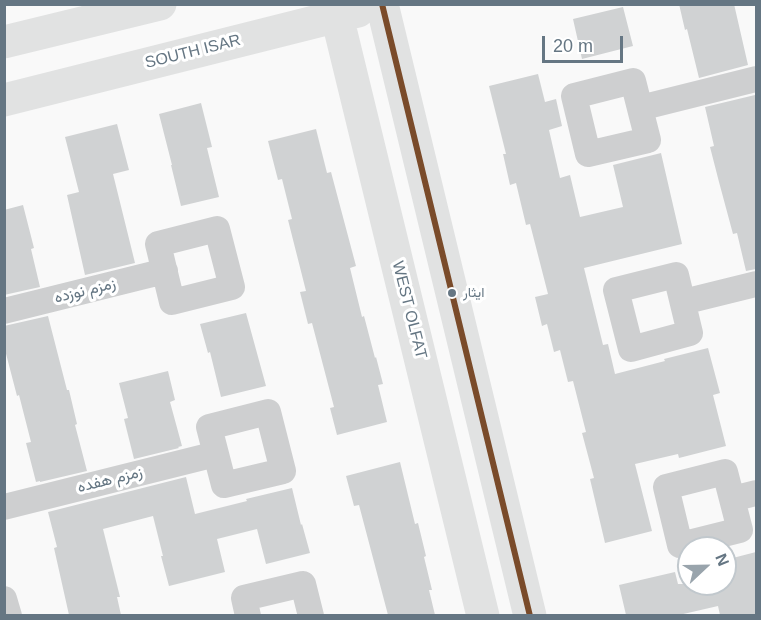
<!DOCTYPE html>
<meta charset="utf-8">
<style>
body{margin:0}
#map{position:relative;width:761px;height:620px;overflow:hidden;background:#f9f9f9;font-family:Helvetica,sans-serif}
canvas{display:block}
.frame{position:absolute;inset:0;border:6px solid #657683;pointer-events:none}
.north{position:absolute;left:677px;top:536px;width:60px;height:60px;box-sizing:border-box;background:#fff;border:2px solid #c1c8cd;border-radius:50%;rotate:68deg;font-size:16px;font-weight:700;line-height:24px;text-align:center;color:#657683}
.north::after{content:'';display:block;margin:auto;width:21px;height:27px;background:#99a4ac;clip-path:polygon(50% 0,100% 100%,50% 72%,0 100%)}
.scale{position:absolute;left:542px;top:36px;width:81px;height:27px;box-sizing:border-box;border:3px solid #657683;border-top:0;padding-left:8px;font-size:18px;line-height:21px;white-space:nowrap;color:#657683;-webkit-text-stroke:4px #fff;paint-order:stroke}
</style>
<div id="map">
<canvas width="761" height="620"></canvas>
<div class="frame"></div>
<div class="north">N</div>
<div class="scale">20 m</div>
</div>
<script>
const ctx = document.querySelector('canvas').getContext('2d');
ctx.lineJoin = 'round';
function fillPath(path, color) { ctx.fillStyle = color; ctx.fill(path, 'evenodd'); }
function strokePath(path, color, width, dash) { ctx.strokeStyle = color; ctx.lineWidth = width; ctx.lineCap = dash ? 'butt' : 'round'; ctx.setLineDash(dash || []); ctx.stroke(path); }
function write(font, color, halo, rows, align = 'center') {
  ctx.font = font + ' Helvetica,Vazirmatn,sans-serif'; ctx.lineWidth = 6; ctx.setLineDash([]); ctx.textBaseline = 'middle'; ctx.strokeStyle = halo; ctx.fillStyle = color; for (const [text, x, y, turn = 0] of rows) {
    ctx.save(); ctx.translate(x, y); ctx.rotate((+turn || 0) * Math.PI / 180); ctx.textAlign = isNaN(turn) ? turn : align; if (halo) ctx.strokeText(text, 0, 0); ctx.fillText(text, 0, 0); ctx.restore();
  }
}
const building = new Path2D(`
 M679,4H734L748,65L699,78L687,29L685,30Z
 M623,7L633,46L582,59L573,19Z
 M538,74L545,102L556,99L562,126L549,130L560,178L570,175L580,217L623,207L613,165L661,153L682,244L584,268L603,345L608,344L615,374L665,361L664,359L708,348L720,393L713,395L726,446L679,458L678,454L635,464L652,531L605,543L590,479L594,478L582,433L586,432L573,381L568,382L560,350L554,352L547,324L542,326L535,297L548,294L530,224L526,225L516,183L510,185L503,154H506L489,86Z
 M755,95L756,269L746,271L737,233L733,234L719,182L710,147L714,146L705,107Z
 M201,103L212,147L207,148L219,197L181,206L171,165H172L159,114Z
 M117,124L129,170L113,174L135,263L85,275L67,195L79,192L65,137Z
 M316,129L327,173L331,172L356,266L350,268L362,317L364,316L375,358L376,357L383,384L378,385L387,422L337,435L330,408L334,407L312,323L308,324L300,292L306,291L288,220L292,219L282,179L278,180L268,141Z
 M23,205L34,248L31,249L40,287L4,295V210Z
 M246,313L266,386L221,397L210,352L208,353L200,324Z
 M48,316L67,390H69L77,424L75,425L87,471L40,482V481L36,482L26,443L31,442L19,395L17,396L4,346V326Z
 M168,371L175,400L170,402L182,446L178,447L179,448L134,459L124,419L128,418L119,383Z
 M400,462L415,524L418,523L426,556L424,557L432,590H429L435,615H388L359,505L354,506L346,476Z
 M186,477L195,514L247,501L246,499L292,488L301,525L302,524L310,553L266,564L257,529L217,539L225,572L169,586L161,556H163L153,516L103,529L120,597H117L121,615H69L54,548L57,547L48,512Z
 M756,552V615H720L718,606L679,615H626L619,585L675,572L678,584H725V560Z`);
const street = new Path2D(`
 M633,81L648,140L588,154L574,96Z
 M640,108L756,79
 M217,229L232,287L172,302L158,244Z
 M676,275L690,333L631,349L616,290Z
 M683,302L756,284
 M4,311L165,271
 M268,412L283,471L224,485L209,427Z
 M725,472L740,530L680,545L666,487Z
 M732,499L756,493
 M4,507L216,454
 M4,599L9,616
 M248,616L244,598L303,584L311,616`);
const secondary = new Path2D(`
 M334,4L483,616
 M382,4L530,616
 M4,42L160,4
 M4,100L358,11`);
const bus1 = new Path2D(`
 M382,4L530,616`);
const markers = [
 [452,293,5,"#657683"]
];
const busNames = [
 ["ایثار",463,293]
];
const streetNames = [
 ["SOUTH ISAR",193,52,-14],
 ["زمزم نوزده",85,291,-14],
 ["WEST OLFAT",409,310,76],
 ["زمزم هفده",110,480,-14]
];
fillPath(building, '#d0d2d3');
strokePath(street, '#cecfd0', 26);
strokePath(secondary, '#e1e2e2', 33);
strokePath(bus1, '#7a4b2a', 6);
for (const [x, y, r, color] of markers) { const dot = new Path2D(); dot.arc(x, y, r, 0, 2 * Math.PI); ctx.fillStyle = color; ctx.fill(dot); strokePath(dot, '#fff', 2); }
write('14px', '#657683', '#fff', busNames, 'left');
write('16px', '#657683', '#fff', streetNames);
</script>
